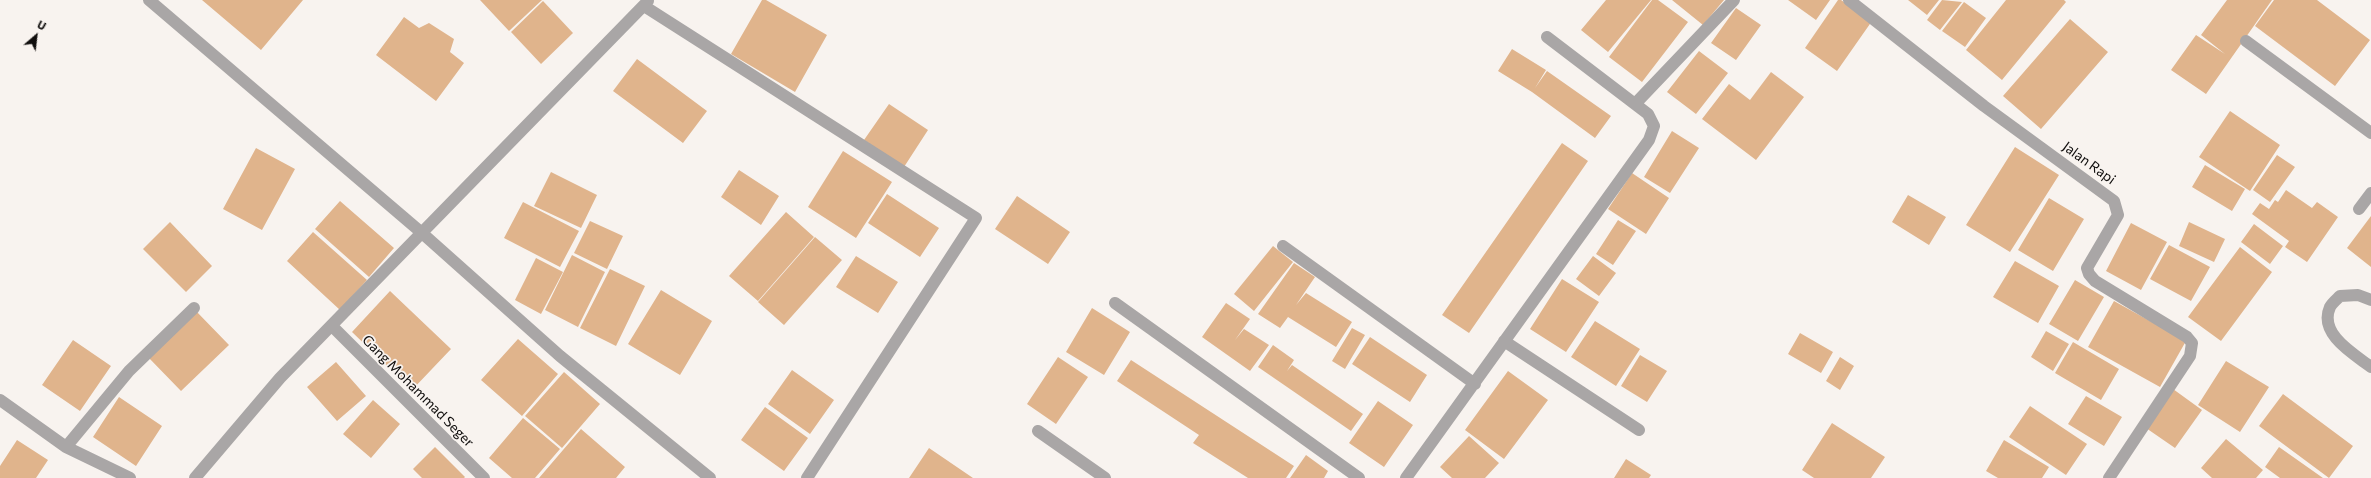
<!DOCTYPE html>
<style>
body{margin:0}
#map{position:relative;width:2371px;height:478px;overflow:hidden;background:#f8f3ef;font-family:Commissioner,sans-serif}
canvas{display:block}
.north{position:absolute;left:16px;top:16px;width:40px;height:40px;-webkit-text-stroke:3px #f8f3ef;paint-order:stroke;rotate:28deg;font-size:11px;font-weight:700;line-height:16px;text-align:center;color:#100e0d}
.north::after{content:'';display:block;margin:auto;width:14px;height:18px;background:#100e0d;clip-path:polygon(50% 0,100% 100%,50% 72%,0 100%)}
</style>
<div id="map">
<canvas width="2371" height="478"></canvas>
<div class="north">U</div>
</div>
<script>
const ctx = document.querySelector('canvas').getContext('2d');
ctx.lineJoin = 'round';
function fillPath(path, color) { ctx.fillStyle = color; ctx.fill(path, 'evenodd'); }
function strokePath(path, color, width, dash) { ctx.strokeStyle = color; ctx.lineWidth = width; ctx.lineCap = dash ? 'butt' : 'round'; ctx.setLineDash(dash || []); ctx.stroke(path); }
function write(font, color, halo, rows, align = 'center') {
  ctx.font = font + ' Commissioner,sans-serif'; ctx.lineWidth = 3.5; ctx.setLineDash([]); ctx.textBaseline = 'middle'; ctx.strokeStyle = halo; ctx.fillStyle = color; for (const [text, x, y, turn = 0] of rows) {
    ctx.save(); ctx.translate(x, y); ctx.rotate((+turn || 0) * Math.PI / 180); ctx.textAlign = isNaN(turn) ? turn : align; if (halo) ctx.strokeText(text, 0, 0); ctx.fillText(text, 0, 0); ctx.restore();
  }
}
const building = new Path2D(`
 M202,0H303L261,50Z
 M480,0H542L509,31Z
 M762,0H766L827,35L795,92L731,54Z
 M1606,0H1651L1608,52L1581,30Z
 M1652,0H1658L1688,22L1642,82L1609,57Z
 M1672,0H1724L1703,25Z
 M1788,0H1830L1816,20Z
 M1838,0H1841L1872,21L1837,71L1805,48Z
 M1908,0H1939L1927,15Z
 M1942,0L1962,2L1940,30L1927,20Z
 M2006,0H2064L2066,2L2002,80L1966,50Z
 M2227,0H2272L2206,94L2171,70L2196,35L2225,54L2201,35Z
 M2274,0H2317L2370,40L2335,86L2255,26Z
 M543,1L573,33L541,64L511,32Z
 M1964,2L1986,18L1965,47L1942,31Z
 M1736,8L1761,25L1736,60L1711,43Z
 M404,17L419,28L429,23L454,39L450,52L464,63L436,101L376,55Z
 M2070,19L2108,52L2041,129L2003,96Z
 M1512,49L1546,70L1535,88L1547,71L1611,116L1595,138L1532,92L1498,71Z
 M1699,51L1728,73L1696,114L1667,92Z
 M637,59L707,111L683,143L613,91Z
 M1771,72L1804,97L1756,160L1702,119L1729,84L1750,100Z
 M889,104L928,130L904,167L864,140Z
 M2230,111L2280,145L2250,191L2199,157Z
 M1672,131L1699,148L1670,193L1644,177Z
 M1562,143L1588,161L1469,333L1442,315Z
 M2015,147L2059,175L2010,252L1966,225Z
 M256,148L295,169L262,230L223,209Z
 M843,151L892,182L856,238L808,207Z
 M2277,155L2295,167L2270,202L2253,190Z
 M2205,165L2245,189L2232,211L2192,187Z
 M739,170L779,196L761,225L721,197Z
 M551,172L597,195L581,228L534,206Z
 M1632,173L1669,198L1646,234L1608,209Z
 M2286,190L2312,208L2317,202L2338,217L2307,262L2285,247L2289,241L2252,214L2260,203L2269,209L2275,200L2278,202Z
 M887,194L939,228L920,257L868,223Z
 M1908,195L1946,217L1929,245L1892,222Z
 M1017,196L1070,232L1048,264L995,229Z
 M2049,198L2084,219L2053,271L2018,250Z
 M340,201L394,248L369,277L315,229Z
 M523,202L579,231L560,267L504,238Z
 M786,212L814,237L758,301L729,276Z
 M2371,216V267L2347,248Z
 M1618,220L1636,231L1613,265L1596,254Z
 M590,221L623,236L607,269L574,253Z
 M170,222L212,266L186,292L143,249Z
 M2189,222L2225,239L2214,262L2179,246Z
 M2131,223L2167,242L2141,290L2106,271Z
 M2254,224L2283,246L2270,264L2241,242Z
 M313,232L367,280L340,310L287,261Z
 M815,237L842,260L784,325L758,302Z
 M2169,245L2210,267L2191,301L2150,279Z
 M1273,246L1293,262L1254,311L1234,294Z
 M2240,247L2272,272L2221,341L2188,317Z
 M572,255L605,272L578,327L545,310Z
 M856,256L898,282L878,313L836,287Z
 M1593,256L1616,273L1599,296L1576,279Z
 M536,258L563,272L541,314L515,300Z
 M2015,261L2059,286L2038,323L1993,297Z
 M1294,263L1315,277L1296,305L1306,293L1352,322L1336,347L1288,317L1280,328L1258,314Z
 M610,269L645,286L616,346L580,328Z
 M1562,279L1599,302L1566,352L1530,329Z
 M2075,280L2104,297L2078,341L2049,324Z
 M661,290L712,321L680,375L628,344Z
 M390,291L451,349L412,390L352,332Z
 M2114,301L2186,341L2160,387L2088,347Z
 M1226,303L1250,319L1235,340L1244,329L1269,345L1250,371L1202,337Z
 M1092,308L1130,332L1104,375L1066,352Z
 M196,311L229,345L181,391L148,357Z
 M1595,321L1640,349L1616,386L1571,357Z
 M1352,328L1365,335L1345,369L1332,361Z
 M2046,331L2069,344L2053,371L2031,357Z
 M1800,333L1833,352L1821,373L1788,354Z
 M1370,337L1427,375L1410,402L1352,364Z
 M518,339L558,374L522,416L481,380Z
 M73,340L111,366L80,411L42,385Z
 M2073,342L2119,369L2101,400L2055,373Z
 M1273,345L1294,360L1287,371L1292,365L1363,414L1351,431L1258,367Z
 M1640,355L1667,371L1647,402L1621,386Z
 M1058,357L1088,377L1056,424L1027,404Z
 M1840,357L1854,366L1840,390L1826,381Z
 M1131,360L1294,466L1286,478H1248L1193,443L1199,435L1117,381Z
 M2226,361L2269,387L2240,432L2198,405Z
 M336,362L366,396L337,421L307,387Z
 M792,370L834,400L810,434L768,404Z
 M1508,371L1548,400L1504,459L1465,430Z
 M564,372L600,404L562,448L525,416Z
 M2173,389L2202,410L2175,448L2146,428Z
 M2283,394L2353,446L2329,478L2259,426Z
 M2086,396L2122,417L2104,446L2068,424Z
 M119,397L162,426L136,466L93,437Z
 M373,400L400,424L371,458L343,434Z
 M1378,401L1413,425L1384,467L1349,443Z
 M2030,406L2087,444L2066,475L2009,437Z
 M765,407L808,438L784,471L741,440Z
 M523,418L560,449L535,478H512L489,458Z
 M1832,423L1885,457L1871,478H1814L1802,470Z
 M581,429L625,467L616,478H539Z
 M1469,436L1499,463L1485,478H1452L1440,467Z
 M2226,439L2263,470L2256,478H2212L2201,468Z
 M17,440L48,460L36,478H0V466Z
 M2004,440L2049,467L2042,478H1998L1986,471Z
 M435,447L465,477L464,478H422L413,469Z
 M2279,447L2323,478H2280L2265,467Z
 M929,448L973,478H909Z
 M1306,455L1328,471L1324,478H1290Z
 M1626,459L1651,475L1649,478H1614Z`);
const street = new Path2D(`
 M149,0L422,233L560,356L710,478
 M1849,0L1984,106L2114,201L2118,215L2087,268L2089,274L2095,281L2187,337L2192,343L2190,356L2109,478
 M644,6L976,218L807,478
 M2246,41L2371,133
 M1635,104L1734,0
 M2359,209L2371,193
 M1283,246L1475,384
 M2371,300L2358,295L2340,296C2337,299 2332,303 2330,307C2318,334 2354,354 2371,367
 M1115,303L1359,478
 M332,326L484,478
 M1504,341L1639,430
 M0,400L66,447L130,478
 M1038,431L1105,478
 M66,447L129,371L194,308
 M195,478L280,378L648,1
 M1406,478L1649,140L1654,126L1648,114L1547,37`);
const streetNames = [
 ["Jalan Rapi",2089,163,36],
 ["Gang Mohammad Seger",418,391,45]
];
fillPath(building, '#e0b48c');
strokePath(street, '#a9a6a6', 12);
write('14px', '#100e0d', '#f8f3ef', streetNames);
</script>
